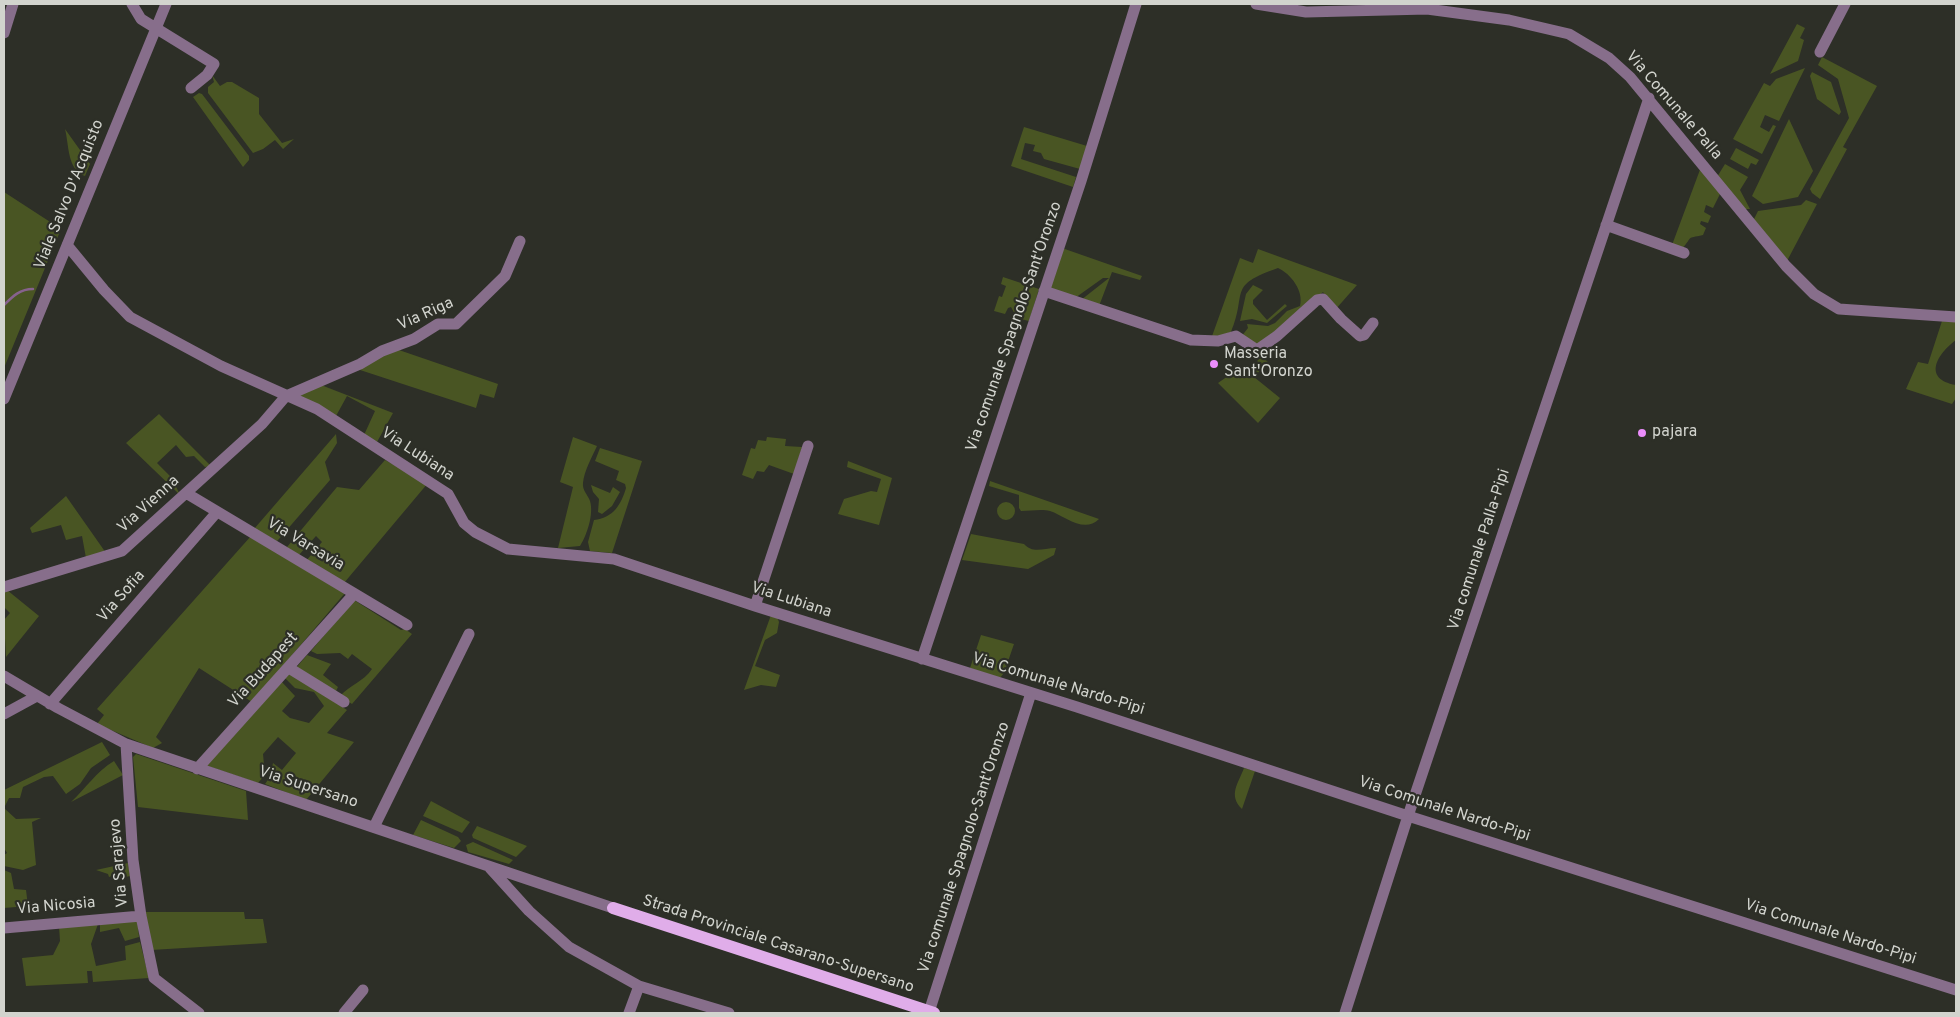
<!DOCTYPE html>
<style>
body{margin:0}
#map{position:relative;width:1960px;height:1017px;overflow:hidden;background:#2d2f27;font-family:Overpass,sans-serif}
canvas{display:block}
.frame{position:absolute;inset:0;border:5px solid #d2d4ce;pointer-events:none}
</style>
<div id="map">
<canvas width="1960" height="1017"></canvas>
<div class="frame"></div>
</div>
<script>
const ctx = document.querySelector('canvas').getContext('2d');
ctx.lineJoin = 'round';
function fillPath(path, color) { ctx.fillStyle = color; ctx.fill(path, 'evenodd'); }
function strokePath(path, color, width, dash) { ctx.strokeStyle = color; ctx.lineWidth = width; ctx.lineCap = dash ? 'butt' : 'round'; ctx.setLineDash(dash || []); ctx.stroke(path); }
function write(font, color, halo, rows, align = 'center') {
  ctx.font = font + ' Overpass,sans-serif'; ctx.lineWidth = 4.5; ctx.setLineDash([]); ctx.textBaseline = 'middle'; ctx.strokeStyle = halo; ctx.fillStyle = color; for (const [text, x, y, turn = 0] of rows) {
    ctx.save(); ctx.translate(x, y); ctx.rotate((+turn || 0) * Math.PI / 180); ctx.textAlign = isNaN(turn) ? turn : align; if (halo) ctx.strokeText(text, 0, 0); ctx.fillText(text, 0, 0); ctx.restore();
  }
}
const green = new Path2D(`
 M1797,24L1805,28L1800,38L1804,40L1798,61L1770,74Z
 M1822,57L1877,86L1843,147L1847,149L1820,199L1812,193L1810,189L1849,118L1838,79L1818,65Z
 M1805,68L1779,121L1765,115L1760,127L1769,132L1773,125L1776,126L1762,154L1733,139L1764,83L1770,86L1776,79Z
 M1812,72L1831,82L1841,112L1839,115L1817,99L1810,76Z
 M212,75L220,86L227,82H232L259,98V114L282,143L294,139L283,149L275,140L263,149L253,153L208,93V87L214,82Z
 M199,93L202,94L249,156V160L243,167L193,97Z
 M1789,119L1813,171L1798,197L1763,204L1752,196Z
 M1024,127L1087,146L1080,169L1044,159L1041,153L1033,151L1035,145L1025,143L1021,159L1076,177L1073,187L1011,166Z
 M65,129L90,164L85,176C67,170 69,144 65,129Z
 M1736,148L1759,160L1756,165L1751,163L1748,169L1730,159Z
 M1725,164L1748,177L1740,190L1750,209H1743L1717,177Z
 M1701,167L1721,192L1713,208L1706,205L1704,212L1711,216L1708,223L1701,221L1700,224L1706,228L1703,235C1685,239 1694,235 1682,249L1672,245Z
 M4,192L61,229L4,368Z
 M1806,200L1817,204L1787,261L1753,221L1758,211L1801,205Z
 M1062,248L1142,276L1140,280L1112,272L1099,306L1081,300L1109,278H1103L1075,298L1049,289Z
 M1258,249L1357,285L1335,310L1323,292L1262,346L1241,337L1248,328L1247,324L1268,326L1275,323L1287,311L1300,306C1304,291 1291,274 1278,268C1226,286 1248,292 1231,332L1211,339L1240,258L1253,263Z
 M1003,277L1039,289L1029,321L1017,318L1011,307L1008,308L1005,314L994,311L999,296L1002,297L1006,286L1001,284Z
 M1253,285L1263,290L1253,300V304L1267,320L1285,304L1287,306L1267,323L1252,319L1240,321L1246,294Z
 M1942,321L1956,322V340C1937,354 1922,379 1956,385V398L1952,404L1906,389L1918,362L1928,364Z
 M396,349L498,384L494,398L480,394L476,408L357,369Z
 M1258,354L1268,362L1254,377L1280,398L1258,423L1218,383L1228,376L1247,375L1257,369Z
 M321,385L393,413L377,442L364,435L375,411L347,396L336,416L295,395Z
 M159,414L211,466L205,467L194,456L186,457L176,445L157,463L172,478L180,495L126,443Z
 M336,434L337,443L325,462L330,480L279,539L277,541L254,529Z
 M573,437L597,446C592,457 584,471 583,483C582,490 588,495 590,501C594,514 587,535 580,546L558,548L573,487L560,482Z
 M767,437L786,439L785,446L802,447L794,474L769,465L764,472L757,471L753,479L742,475L751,448L755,449L758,440L766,441Z
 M600,448L642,461L612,553L590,551L588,542L594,520C613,518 621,505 626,488L625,484L616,480L619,471L595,461Z
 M385,460L428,483L344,583L306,561L322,542L316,536L298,556L287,547L337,487L359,490Z
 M848,461L892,478L879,525L838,514L844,499L871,491L877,492L881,479L847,467Z
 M990,481L1099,519C1084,534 1065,516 1050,511C1042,509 1030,511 1021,511L1019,508V495L989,486Z
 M591,485L610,493L613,487L620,492L612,506L602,514L598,512L599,499L593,492Z
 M66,496L106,553L86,558L82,536L66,540L61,525L32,533L30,528Z
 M997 511a9 9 0 1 1 18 0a9 9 0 1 1-18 0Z
 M971,534L1024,544C1033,554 1043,548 1056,548L1054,555L1028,569L962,560Z
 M251,536L345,593L252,702L199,668L156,737L162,743L153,748L97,724L104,715L97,709Z
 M7,590L39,616L6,657L4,620L10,613L4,607V591Z
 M354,600L401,630L405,629L412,634L352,704L340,696C350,685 363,682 372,669L352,654L348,659L340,653L317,654L311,651Z
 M771,615L777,617L779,622L777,633L765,640L755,666L780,675L776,687L761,685L744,690Z
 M981,635L1014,644L1004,673L999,679L970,668Z
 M307,655L331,664L323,675L338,687L335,693L296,668Z
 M289,672L347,710L327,733L354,742L306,800L265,784L270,777L273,763L282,770L296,753L278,737L263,754L265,775L258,783L205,765L281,681L295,696L282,711L290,718L309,723L324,706L314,692L295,688L284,677Z
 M102,742L110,755L91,768L80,784L66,794L53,776L44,777L23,787L20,798H9L4,808L16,819L41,818L32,822L36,865L23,870L4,866V855L7,853L4,848V790Z
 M136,754L246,791L248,820L138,807L133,757Z
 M114,761L123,775L71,802C86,788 96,772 114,761Z
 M1244,768L1255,771L1242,809C1228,795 1238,784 1244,768Z
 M431,801L470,822L462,833L423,816Z
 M421,820L458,837L461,841L454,848L413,835Z
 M477,826L527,846L516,857L473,838L472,835Z
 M473,842L513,860L509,864L468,852L466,845Z
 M128,863L130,876L117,879L115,875L109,877L108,874L96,870Z
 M4,870L11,873L14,889L26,890L28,906L4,908Z
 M145,912H244L245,919H263L267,943L151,950Z
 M137,918L139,937L125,941L119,928L100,932V924Z
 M98,924L91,944L96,966L126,960L125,946L140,942L149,978L93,982L92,971H87L88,983L26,986L22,958L53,955L60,941L59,926Z`);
const stream = new Path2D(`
 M4,305C13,296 20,289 33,289`);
const minor = new Path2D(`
 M132,4L141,19L214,64L207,75L191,88
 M1256,4L1306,12L1427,9L1509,20L1569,34L1609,58L1630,77L1786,266L1814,294L1839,309L1956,317
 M4,33L13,4
 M1820,52L1845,4
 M1606,225L1684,253
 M67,245L104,290L130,317L221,366L317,409L448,494L464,523L475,532L508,549L614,559L755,606L1077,707L1408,816L1956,990
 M1044,291L1191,340L1218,341L1236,336L1257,350L1277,336L1317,300L1323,299L1341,319L1360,336L1364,335L1373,323
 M4,399L166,4
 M186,493L407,625
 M4,587L122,551L262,424L286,396L360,364L382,351L414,339L438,324H456L505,276L520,241
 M755,606L808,446
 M922,659L1081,181L1136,4
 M289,668L344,702
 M4,676L58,708L126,744L613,908
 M50,704L217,512
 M4,714L37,696
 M126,744L133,860L141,916L154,978L199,1013
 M197,769L354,594
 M374,827L469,634
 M490,868L529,911L569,947L639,986L629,1013
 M4,928L141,916
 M639,986L729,1013
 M929,1012L1031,693
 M344,1013L363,990
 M1345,1013L1408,816L1649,98`);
const major = new Path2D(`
 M613,908L934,1013`);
const markers = [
 [1214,364,5,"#eb8dfb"],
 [1642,433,5,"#eb8dfb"]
];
const streetNames = [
 ["Via Comunale Palla",1673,106,49],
 ["Viale Salvo D'Acquisto",70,195,-68],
 ["Via Riga",426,315,-24],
 ["Via comunale Spagnolo-Sant'Oronzo",1015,327,-71],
 ["Via Lubiana",417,455,33],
 ["Via Vienna",149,505,-42],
 ["Via Varsavia",305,545,31],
 ["Via comunale Palla-Pipi",1480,550,-72],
 ["Via Sofia",122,597,-49],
 ["Via Lubiana",791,601,18],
 ["Via Budapest",264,671,-48],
 ["Via Comunale Nardo-Pipi",1058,685,17],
 ["Via Supersano",308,788,18],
 ["Via Comunale Nardo-Pipi",1444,810,18],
 ["Via comunale Spagnolo-Sant'Oronzo",965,848,-72],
 ["Via Sarajevo",120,863,-95],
 ["Via Nicosia",56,907,-5],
 ["Via Comunale Nardo-Pipi",1830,933,18],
 ["Strada Provinciale Casarano-Supersano",778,945,18]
];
const poiNames = [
 ["Masseria",1224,355],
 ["Sant'Oronzo",1224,373],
 ["pajara",1652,433]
];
fillPath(green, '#495523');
strokePath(stream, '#86628c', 2.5);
strokePath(minor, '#876e8b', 11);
strokePath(major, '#e0ade9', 12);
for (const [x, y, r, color] of markers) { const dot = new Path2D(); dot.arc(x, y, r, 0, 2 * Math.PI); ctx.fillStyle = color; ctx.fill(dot); strokePath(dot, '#2d2f27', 2); }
write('16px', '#d2d4ce', '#2d2f27', streetNames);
write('16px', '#d2d4ce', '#2d2f27', poiNames, 'left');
</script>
